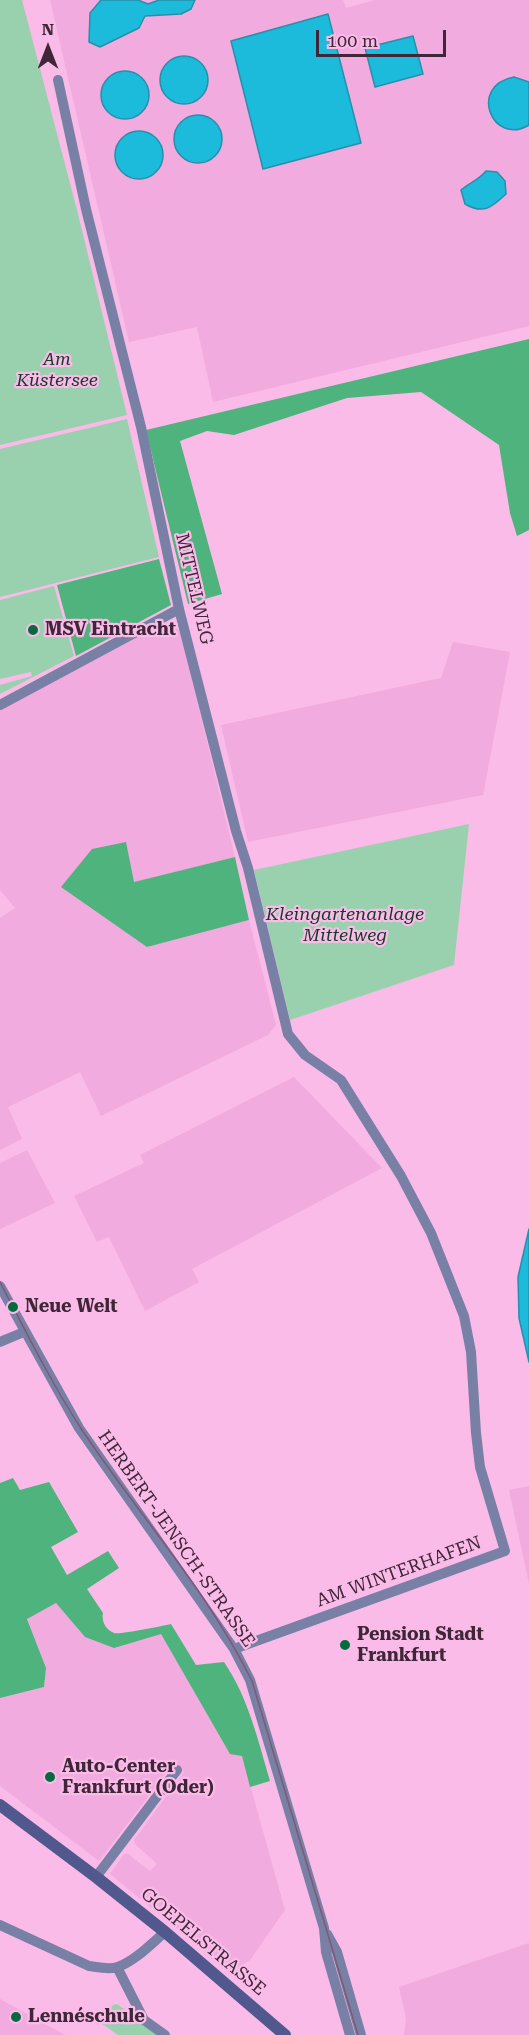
<!DOCTYPE html>
<meta charset="utf-8">
<style>
body{margin:0}
#map{position:relative;width:529px;height:2035px;overflow:hidden;background:#fabbe8;font-family:"Roboto Serif",serif}
canvas{display:block}
.north{position:absolute;left:18px;top:18px;width:60px;height:60px;-webkit-text-stroke:4px #fabbe8;paint-order:stroke;rotate:0deg;font-size:16px;font-weight:700;line-height:24px;text-align:center;color:#3f2739}
.north::after{content:'';display:block;margin:auto;width:21px;height:27px;background:#3f2739;clip-path:polygon(50% 0,100% 100%,50% 72%,0 100%)}
.scale{position:absolute;left:316px;top:30px;width:130px;height:27px;box-sizing:border-box;border:3px solid #3f2739;border-top:0;padding-left:8px;font-size:18px;line-height:21px;white-space:nowrap;color:#3f2739;-webkit-text-stroke:4px #fabbe8;paint-order:stroke}
</style>
<div id="map">
<canvas width="529" height="2035"></canvas>
<div class="north">N</div>
<div class="scale">100 m</div>
</div>
<script>
const ctx = document.querySelector('canvas').getContext('2d');
ctx.lineJoin = 'round';
function fillPath(path, color) { ctx.fillStyle = color; ctx.fill(path, 'evenodd'); }
function strokePath(path, color, width, dash) { ctx.strokeStyle = color; ctx.lineWidth = width; ctx.lineCap = dash ? 'butt' : 'round'; ctx.setLineDash(dash || []); ctx.stroke(path); }
function write(font, color, halo, rows, align = 'center') {
  ctx.font = font + ' "Roboto Serif",serif'; ctx.lineWidth = 4.5; ctx.setLineDash([]); ctx.textBaseline = 'middle'; ctx.strokeStyle = halo; ctx.fillStyle = color; for (const [text, x, y, turn = 0] of rows) {
    ctx.save(); ctx.translate(x, y); ctx.rotate((+turn || 0) * Math.PI / 180); ctx.textAlign = isNaN(turn) ? turn : align; if (halo) ctx.strokeText(text, 0, 0); ctx.fillText(text, 0, 0); ctx.restore();
  }
}
const built = new Path2D(`
 M50,0H343L346,8L375,0H529V326L213,402L197,327L129,342Z
 M166,622L174,624L181,634L235,857L134,882L126,842L147,947L249,920L276,1025L268,1035L101,1116L80,1072L8,1107L22,1139L0,1150V918L15,908L0,890V710Z
 M453,642L510,652L483,795L248,842L221,725L441,678Z
 M294,1077L382,1168L192,1269L199,1282L145,1311L109,1237L97,1242L74,1196L144,1163L140,1155Z
 M27,1150L55,1203L0,1229V1163Z
 M529,1486V1584L509,1490Z
 M56,1603L85,1637L161,1634L230,1753L242,1756L285,1910L250,1960L230,1972L110,1874L124,1854H128L150,1871L157,1864L135,1844L134,1840L184,1772L174,1763L99,1861L0,1786V1698L44,1687L46,1668L27,1618Z
 M529,1943V2035H404L406,2019L399,1987Z
 M0,1999L65,2035H0Z`);
const green = new Path2D(`
 M0,0H22L78,214L127,415L0,445Z
 M127,419L159,557L0,597V449Z
 M54,586L74,656L0,694V685L32,676L31,672L0,679V600Z
 M469,824L454,965L290,1020L254,870Z
 M117,2004L159,2035H118L101,2023L113,2005Z`);
const forest = new Path2D(`
 M529,339V530L517,536L510,513L499,445L421,392L347,398L234,435L207,431L180,441L222,594L188,604L146,430Z
 M159,559L171,605L76,656L57,585Z
 M126,842L134,882L235,857L249,920L147,947L61,887L92,849Z
 M13,1478L20,1490L49,1482L78,1532L51,1547L67,1575L108,1551L119,1568L87,1589L103,1613C101,1621 106,1630 114,1633C119,1635 162,1626 171,1624L196,1665L224,1662C248,1697 258,1740 270,1781L250,1787L242,1756L230,1754L161,1634L114,1648L85,1637L56,1603L27,1619L46,1668L44,1687L0,1698V1483Z`);
const water = new Path2D(`
 M101,0H138L148,4L159,0H195L191,9L181,14L145,16L139,28L100,47L89,42L90,13Z
 M328,14L361,143L263,169L231,41Z
 M413,36L423,74L375,87L365,48Z
 M160 80a24 24 0 1 1 48 0a24 24 0 1 1-48 0Z
 M101 95a24 24 0 1 1 48 0a24 24 0 1 1-48 0Z
 M514,77L529,82V125C493,147 467,86 514,77Z
 M174 139a24 24 0 1 1 48 0a24 24 0 1 1-48 0Z
 M115 155a24 24 0 1 1 48 0a24 24 0 1 1-48 0Z
 M486,171L497,172L505,181L506,194C492,207 484,215 465,204L461,190C469,183 479,180 486,171Z
 M529,1229V1362L519,1318L518,1277Z`);
const street = new Path2D(`
 M58,80L86,209L141,427L179,609L236,831L248,868L288,1034L305,1055L341,1080L401,1176L431,1233L464,1316L471,1352L476,1433L480,1467L505,1551L234,1649
 M0,705L179,609
 M0,1286L79,1428L234,1649L250,1680L324,1928L326,1952L350,2035
 M0,1342L24,1332
 M96,1877L177,1770
 M0,1925L89,1966C97,1967 109,1970 118,1967C136,1960 151,1944 165,1932
 M327,1934L337,1952L361,2035
 M117,1967L144,2020L165,2035`);
const secondary = new Path2D(`
 M0,1805L96,1877L165,1932L285,2035`);
const tram = new Path2D(`
 M0,1282C26,1332 52,1384 82,1430C138,1514 207,1590 252,1681L358,2035`);
const markers = [
 [33,630,6,"#076a3f"],
 [13,1307,6,"#076a3f"],
 [345,1645,6,"#076a3f"],
 [50,1777,6,"#076a3f"],
 [16,2017,6,"#076a3f"]
];
const parkNames = [
 ["Am",57,360],
 ["Küstersee",57,381],
 ["Kleingartenanlage",345,915],
 ["Mittelweg",345,936]
];
const streetNames = [
 ["MITTELWEG",194,589,77],
 ["HERBERT-JENSCH-STRASSE",176,1539,55],
 ["AM WINTERHAFEN",399,1572,-20],
 ["GOEPELSTRASSE",203,1942,40]
];
const poiNames = [
 ["MSV Eintracht",45,630],
 ["Neue Welt",25,1307],
 ["Pension Stadt",357,1635],
 ["Frankfurt",357,1656],
 ["Auto-Center",62,1767],
 ["Frankfurt (Oder)",62,1788],
 ["Lennéschule",28,2017]
];
fillPath(built, '#f1abde');
fillPath(green, '#99d1ae');
fillPath(forest, '#4eb37c');
fillPath(water, '#1dbbdb');
strokePath(water, '#278faa', 1.5);
strokePath(street, '#7980a5', 10);
strokePath(secondary, '#51588d', 12);
strokePath(tram, '#7e5974', 1.5);
for (const [x, y, r, color] of markers) { const dot = new Path2D(); dot.arc(x, y, r, 0, 2 * Math.PI); ctx.fillStyle = color; ctx.fill(dot); strokePath(dot, '#fabbe8', 2); }
write('italic 18px', '#113c25', '#fabbe8', parkNames);
write('18px', '#3f2739', '#fabbe8', streetNames);
write('bold 18px', '#3f2739', '#fabbe8', poiNames, 'left');
</script>
